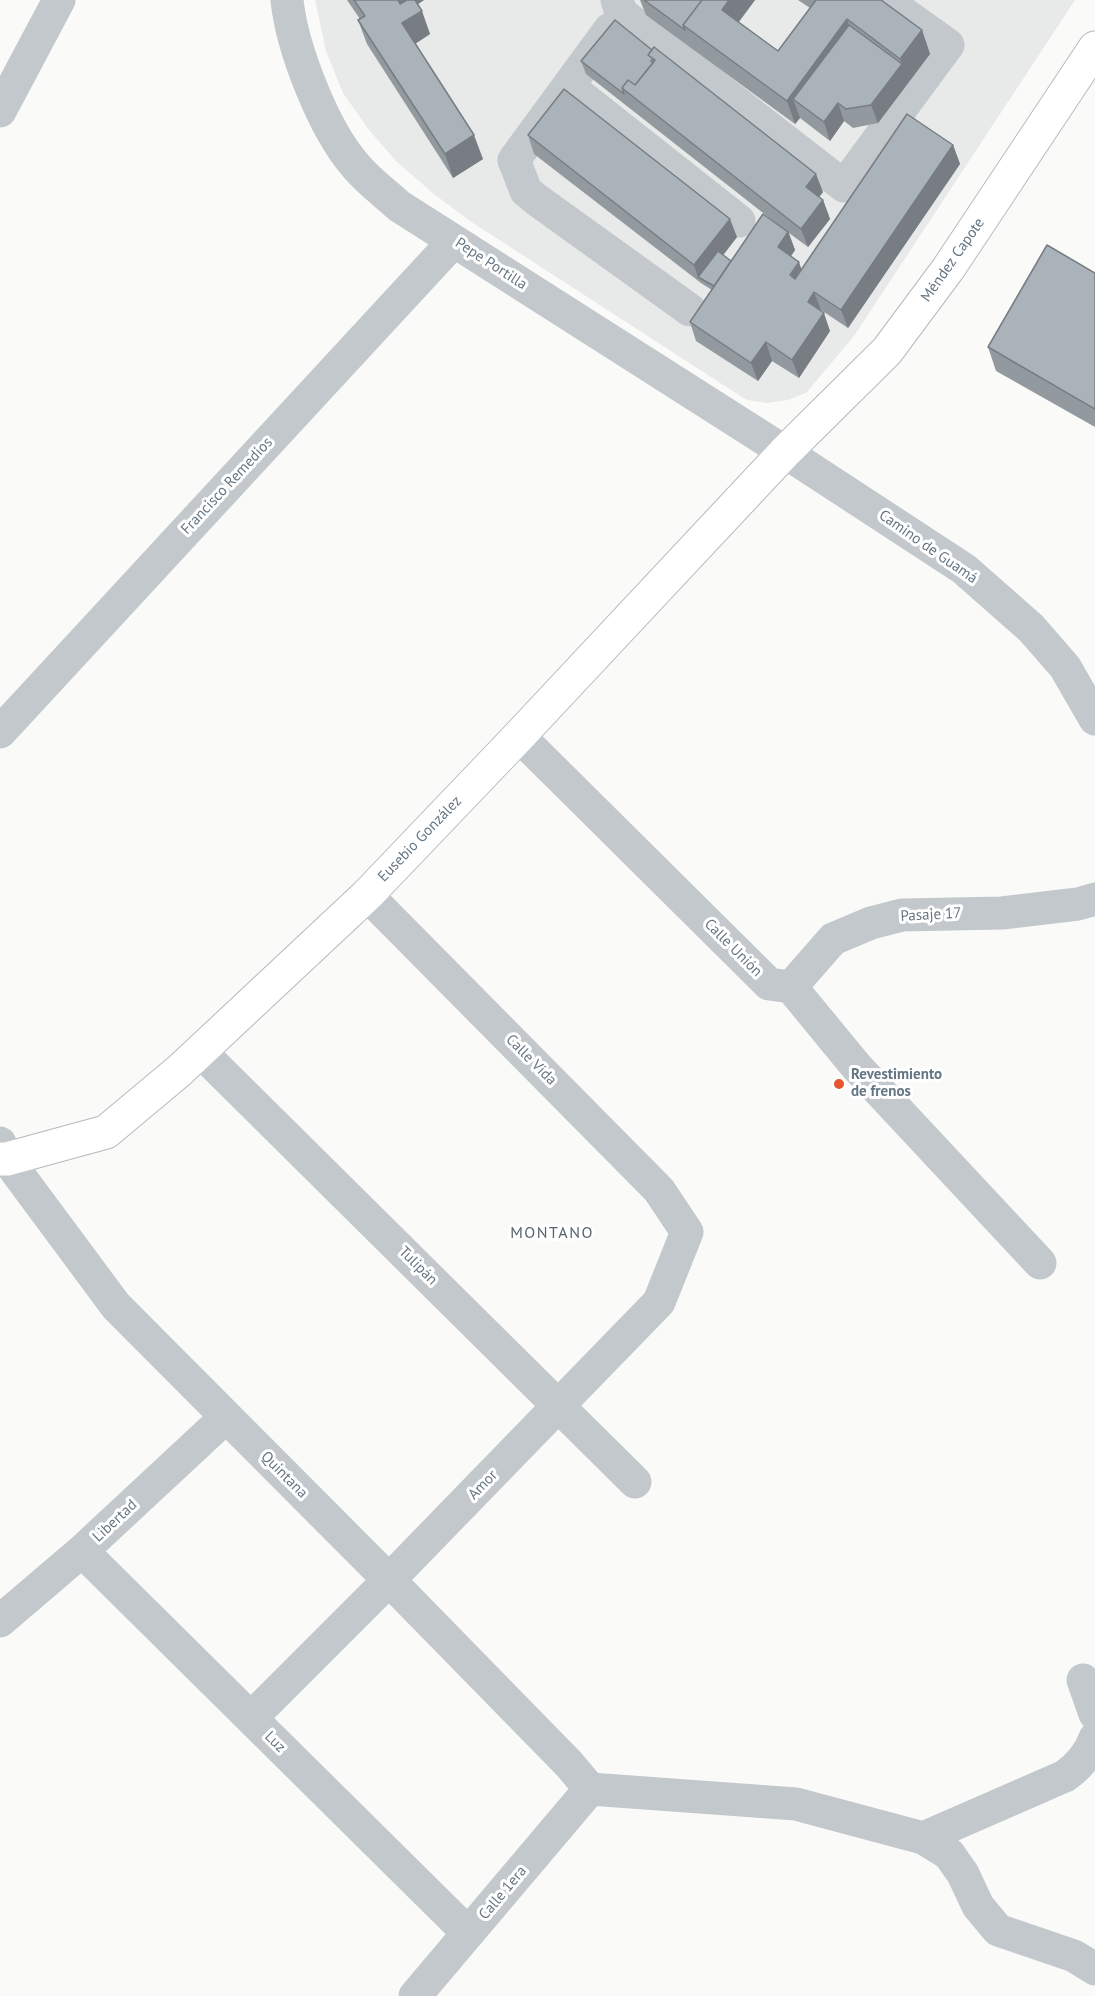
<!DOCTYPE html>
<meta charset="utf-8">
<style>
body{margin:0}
canvas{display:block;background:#fafaf8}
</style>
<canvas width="1095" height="1996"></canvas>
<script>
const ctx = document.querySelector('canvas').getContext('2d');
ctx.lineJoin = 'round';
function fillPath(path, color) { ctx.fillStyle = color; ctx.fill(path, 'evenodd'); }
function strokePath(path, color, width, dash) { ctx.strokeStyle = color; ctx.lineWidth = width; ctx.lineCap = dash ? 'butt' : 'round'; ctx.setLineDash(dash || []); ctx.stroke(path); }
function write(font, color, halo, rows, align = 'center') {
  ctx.font = font + ' "PT Sans",sans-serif'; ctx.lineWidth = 6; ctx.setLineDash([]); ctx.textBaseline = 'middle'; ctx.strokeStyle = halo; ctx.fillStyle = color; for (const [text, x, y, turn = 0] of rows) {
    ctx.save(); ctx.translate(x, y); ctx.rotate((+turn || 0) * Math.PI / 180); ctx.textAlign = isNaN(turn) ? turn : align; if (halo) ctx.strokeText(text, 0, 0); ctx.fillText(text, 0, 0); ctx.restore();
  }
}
const built = new Path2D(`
 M315,0H1075L854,336L806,393L788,400L767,403L747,400L728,388L473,223L435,195L397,162L369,130L343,93L326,51Z`);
const minor = new Path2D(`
 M287,0C292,48 323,128 355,165C367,180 385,193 399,206L785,452L964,569L1031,628L1065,667L1095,719
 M617,0L621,13L844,186L948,45L885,0
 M610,29L514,160L526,191L537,200L690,310
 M568,86L739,221
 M0,111L59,0
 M0,732L454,241
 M519,736L769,984L791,987L856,1066L1040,1263
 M791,987L833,939L871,923L902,915L1002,913L1078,904L1095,899
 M200,1051L635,1482
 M0,1143L7,1159L116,1306L389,1580L569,1764L590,1789
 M82,1551L468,1933
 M0,1621L82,1551L226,1417
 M1083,1680L1095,1714
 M251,1718L389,1580L659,1302L687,1232L659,1190L367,895
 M590,1789L796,1804L923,1838L949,1854L963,1874L978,1906L998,1930L1074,1956L1095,1969
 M923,1838L1065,1776C1079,1766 1089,1755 1095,1738
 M415,1996L590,1789`);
const major = new Path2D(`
 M0,1159H7L106,1132L179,1071L367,895L519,736L785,452L887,351L948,269L1095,48`);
const wall = new Path2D(`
 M347,0H424L418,4L430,34L415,44L483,159L453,178L367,44L358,20L360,19Z
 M640,0H755L739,22L778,51L810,8L798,0H881L922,30L930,54L878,123L853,128L844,121L830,141L800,118L795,124L646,15Z
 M615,20L823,192L819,197L823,200L830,219L808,247L789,233L795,250L791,256L802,269L953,145L960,164L848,328L821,310L830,331L799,378L772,361L758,381L696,341L690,322L712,290L701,283L534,154L528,135L737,237L723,255L731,261L781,227L586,74L581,61Z
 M1095,273V427L996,371L988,347Z`);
const shadedWall = new Path2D(`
 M395,0H424L401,15Z
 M729,0H755L730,33L722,10Z
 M422,11L430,34L410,47L402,23Z
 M847,19L855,43L793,99L800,118L795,124L787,101Z
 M922,30L930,54L878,123L871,105L902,64L900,59Z
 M838,103L844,121L830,141L824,122Z
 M474,135L483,159L453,178L445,154Z
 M953,145L960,164L848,328L841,310Z
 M816,174L823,192L813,205L806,187Z
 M823,200L830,219L808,247L801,229Z
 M730,219L737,237L704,280L698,277L694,265Z
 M788,232L795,250L784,266L778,247Z
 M799,262L805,280L796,293L790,275Z
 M814,292L821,310L808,302Z
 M824,313L830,331L799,378L792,360Z
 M766,342L772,361L758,381L751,363Z`);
const building = new Path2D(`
 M354,0H398L400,4L407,0H415L422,11L402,23L474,135L445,154L358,20L365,16Z
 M644,0H702L683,25L685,30Z
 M702,0H729L722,10L778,51L816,0H881L922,30L900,59L847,19L787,101L683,25Z
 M615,20L652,50L648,55L653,59L651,61L653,63L635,85L628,80L622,88L624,94L581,61Z
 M849,25L902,64L871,105L846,109L838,103L824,122L793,99Z
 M654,47L816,174L806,187L823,200L801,229L622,88L628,80L635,85L655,60L648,55Z
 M564,89L730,219L694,265L528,135Z
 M907,114L953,145L841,310L814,292L808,302L824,313L792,360L766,342L751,363L690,322L763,214L788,232L778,247L799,262L790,275L795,279Z
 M1047,245L1095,273V409L988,347Z
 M718,251L731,261L714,286L698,277Z`);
const markers = [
 [839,1084,6,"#e4572e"]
];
const streetNames = [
 ["Méndez Capote",953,260,-55],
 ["Pepe Portilla",491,264,33],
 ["Francisco Remedios",227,486,-47],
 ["Camino de Guamá",928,547,35],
 ["Eusebio González",420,839,-46],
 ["Pasaje 17",931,915,-3],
 ["Calle Unión",733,948,45],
 ["Calle Vida",531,1060,45],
 ["Tulipán",418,1266,45],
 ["Quintana",284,1475,45],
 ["Amor",483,1485,-46],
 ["Libertad",115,1521,-43],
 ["Luz",275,1742,45],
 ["Calle 1era",503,1893,-50]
];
const poiNames = [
 ["Revestimiento",851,1075],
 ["de frenos",851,1092]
];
const neighbourhoodNames = [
 ["MONTANO",552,1233]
];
fillPath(built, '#e8e9e9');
strokePath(major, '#b5babe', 35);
strokePath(minor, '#c3c8cc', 33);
strokePath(major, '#fff', 33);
fillPath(wall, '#929a9f');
fillPath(shadedWall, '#777d82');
fillPath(building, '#aab3b9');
strokePath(building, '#777d82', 1.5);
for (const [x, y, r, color] of markers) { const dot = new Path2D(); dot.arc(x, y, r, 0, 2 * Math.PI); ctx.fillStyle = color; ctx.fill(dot); strokePath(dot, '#fff', 2); }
write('15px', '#657683', '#fff', streetNames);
write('bold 15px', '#657683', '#fff', poiNames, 'left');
ctx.letterSpacing = '1.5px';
write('16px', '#57646e', '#fff', neighbourhoodNames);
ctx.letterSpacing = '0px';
</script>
